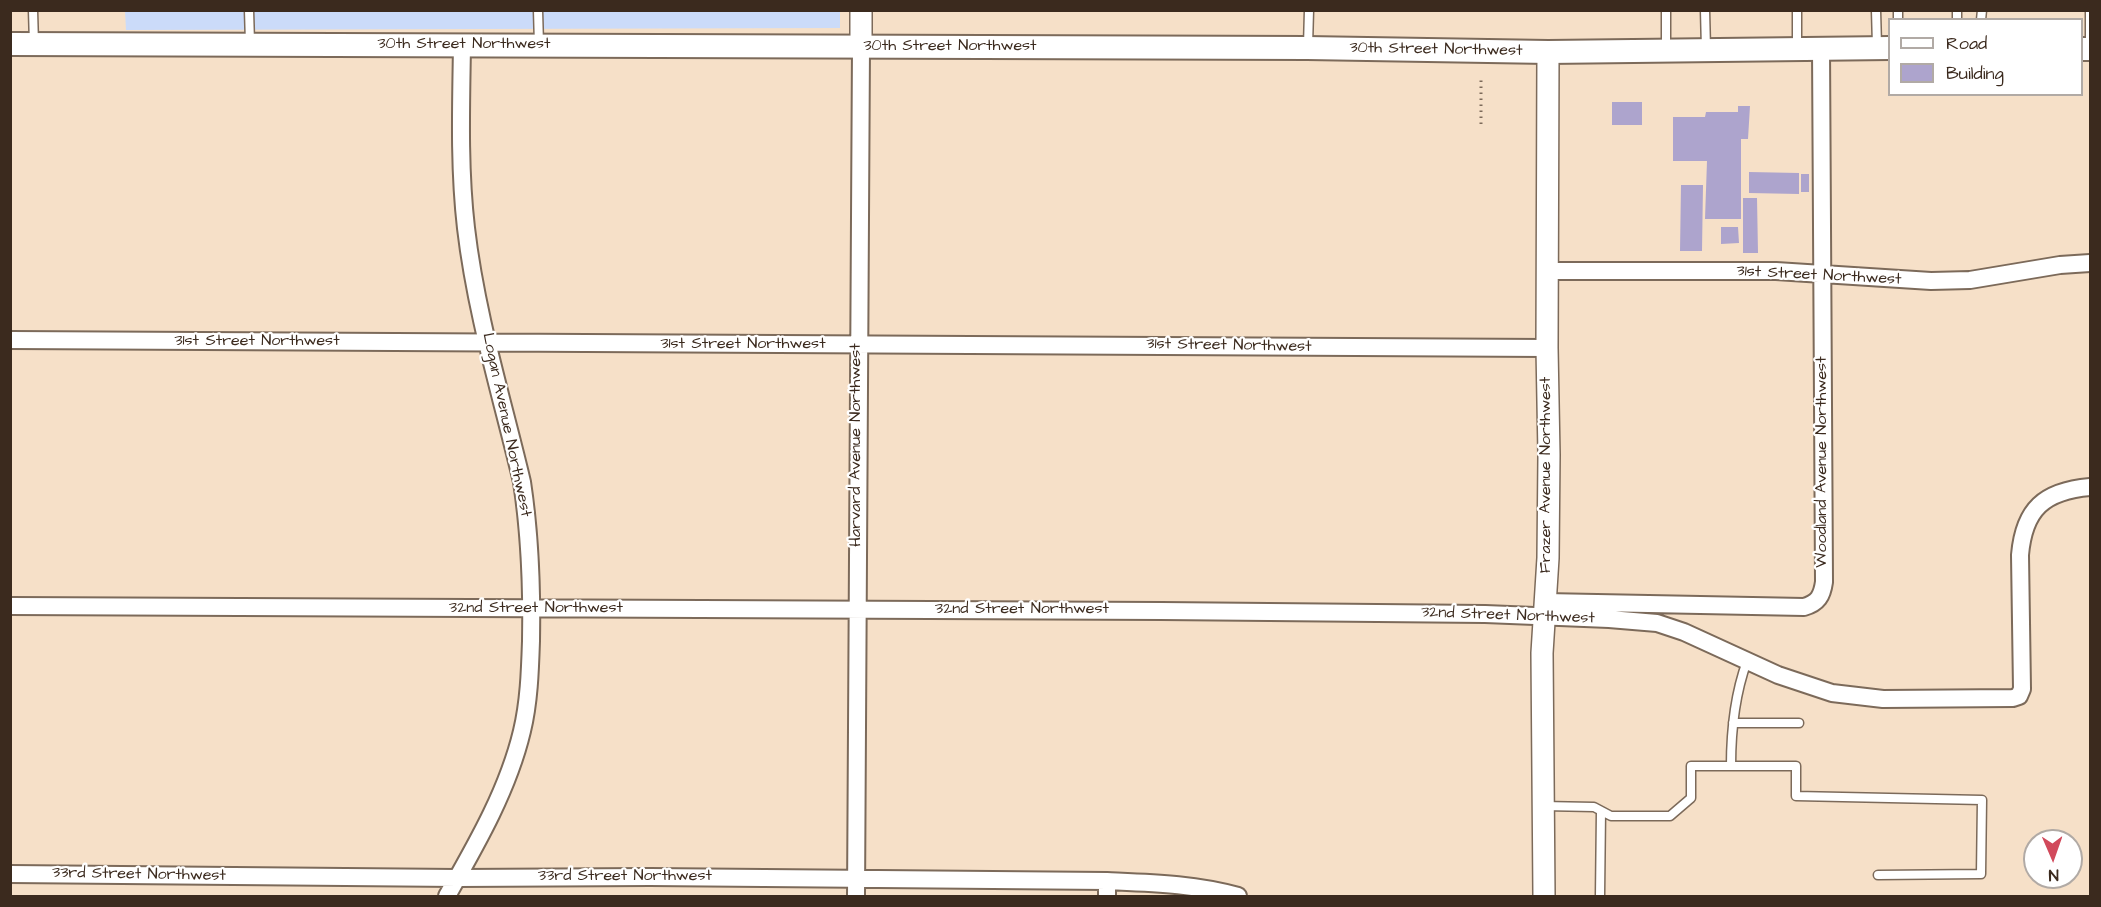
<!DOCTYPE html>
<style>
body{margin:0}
#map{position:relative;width:2101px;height:907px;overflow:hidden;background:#f6e0c8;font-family:"Architects Daughter",sans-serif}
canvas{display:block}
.frame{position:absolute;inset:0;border:12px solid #3b2a1e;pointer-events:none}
.legend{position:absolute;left:1888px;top:18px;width:195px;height:78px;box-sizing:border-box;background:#fff;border:2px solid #b1aaa5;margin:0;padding:8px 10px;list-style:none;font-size:18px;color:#3b2a1e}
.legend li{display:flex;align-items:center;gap:12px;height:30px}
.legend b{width:30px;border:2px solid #b1aaa5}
.north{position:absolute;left:2023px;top:829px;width:60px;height:60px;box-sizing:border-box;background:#fff;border:2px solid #b1aaa5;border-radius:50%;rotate:178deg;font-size:16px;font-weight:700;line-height:24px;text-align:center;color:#3b2a1e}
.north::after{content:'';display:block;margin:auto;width:21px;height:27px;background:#d1495b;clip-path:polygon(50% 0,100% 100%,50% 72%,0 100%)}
</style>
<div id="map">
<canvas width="2101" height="907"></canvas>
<div class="frame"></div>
<ul class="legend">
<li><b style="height:8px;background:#fff"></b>Road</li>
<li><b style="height:16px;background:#ada4cd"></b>Building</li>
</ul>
<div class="north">N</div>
</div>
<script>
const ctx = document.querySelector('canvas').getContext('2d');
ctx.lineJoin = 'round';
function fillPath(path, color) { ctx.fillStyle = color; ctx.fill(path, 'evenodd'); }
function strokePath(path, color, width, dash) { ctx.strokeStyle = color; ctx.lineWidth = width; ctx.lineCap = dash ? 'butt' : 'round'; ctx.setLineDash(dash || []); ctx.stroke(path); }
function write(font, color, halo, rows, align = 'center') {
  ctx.font = font + ' "Architects Daughter",sans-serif'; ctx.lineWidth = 4.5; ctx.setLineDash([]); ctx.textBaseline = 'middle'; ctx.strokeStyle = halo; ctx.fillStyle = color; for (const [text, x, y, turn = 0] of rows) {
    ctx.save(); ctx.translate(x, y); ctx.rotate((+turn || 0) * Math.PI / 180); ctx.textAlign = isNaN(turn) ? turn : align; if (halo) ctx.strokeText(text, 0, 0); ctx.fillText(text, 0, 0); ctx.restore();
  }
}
const built = new Path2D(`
 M840,10V28L126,30L125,11Z`);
const building = new Path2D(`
 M1612,102H1642V125H1612Z
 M1738,106H1750L1748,139H1741V219H1705L1707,161H1673V117H1705L1706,112H1738Z
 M1749,172L1799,173V194L1749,193Z
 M1801,174H1809V192H1801Z
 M1681,185H1703L1702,251H1680Z
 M1743,198H1757L1758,253H1743Z
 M1721,227H1738L1739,243L1721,244Z`);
const path = new Path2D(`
 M1481,124V78`);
const service = new Path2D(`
 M33,10L34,44
 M249,10L250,43
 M538,10L539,45
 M1666,10V50
 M1705,10L1706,49
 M1797,10V47
 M1876,10L1877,46
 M1898,10V20
 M1957,20V10
 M1981,20L1982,10
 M1308,46L1309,10
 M2090,49V10
 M1733,723H1799
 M1731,766C1731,730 1735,694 1747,661
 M1543,806L1594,807L1611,816H1670L1691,798V766H1796V796L1982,800L1981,874L1878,875
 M1600,896L1601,811`);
const minor = new Path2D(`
 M1547,271H1776L1931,281L1970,280L2060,265L2090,263
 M10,340L1547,348
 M1545,602L1804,607C1818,603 1822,596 1824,582L1821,48
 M10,606L1161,611L1485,614L1609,619L1657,623L1684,632L1778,675L1832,693L1883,699L2013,698L2019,696L2022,689L2020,555C2024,509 2044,491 2090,487
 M10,874L457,878L650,877L1107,881C1152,883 1195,884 1238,896
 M1107,881V896
 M447,896C476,845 508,790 522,731C529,702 530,671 531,641C532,587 530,535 522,482C502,398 476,314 466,228C459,168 461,107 462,46
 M856,896L861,47`);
const tertiary = new Path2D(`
 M861,10V47
 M1544,896L1542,653L1548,558L1549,455L1547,348L1548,52`);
const secondary = new Path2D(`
 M10,44L1307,48L1548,52L1890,48
 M2082,49H2090`);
const streetNames = [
 ["30th Street Northwest",464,45],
 ["30th Street Northwest",950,47],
 ["30th Street Northwest",1436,50,1],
 ["31st Street Northwest",1819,276,3],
 ["31st Street Northwest",257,342],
 ["31st Street Northwest",743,345],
 ["31st Street Northwest",1229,346,1],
 ["Logan Avenue Northwest",506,425,78],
 ["Harvard Avenue Northwest",857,445,-90],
 ["Woodland Avenue Northwest",1823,462,-90],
 ["Frazer Avenue Northwest",1547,475,-90],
 ["32nd Street Northwest",536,609],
 ["32nd Street Northwest",1022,610],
 ["32nd Street Northwest",1508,616,2],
 ["33rd Street Northwest",139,875,1],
 ["33rd Street Northwest",625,877]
];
fillPath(built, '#cbdbf9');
fillPath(building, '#ada4cd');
strokePath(service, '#7c6a5a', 11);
strokePath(minor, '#7c6a5a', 20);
strokePath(tertiary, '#7c6a5a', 24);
strokePath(secondary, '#7c6a5a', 26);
strokePath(path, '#7c6a5a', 3, [1.5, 4.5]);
strokePath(service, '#fff', 8);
strokePath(minor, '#fff', 16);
strokePath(tertiary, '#fff', 21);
strokePath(secondary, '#fff', 22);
write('16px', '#3b2a1e', '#fff', streetNames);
</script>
